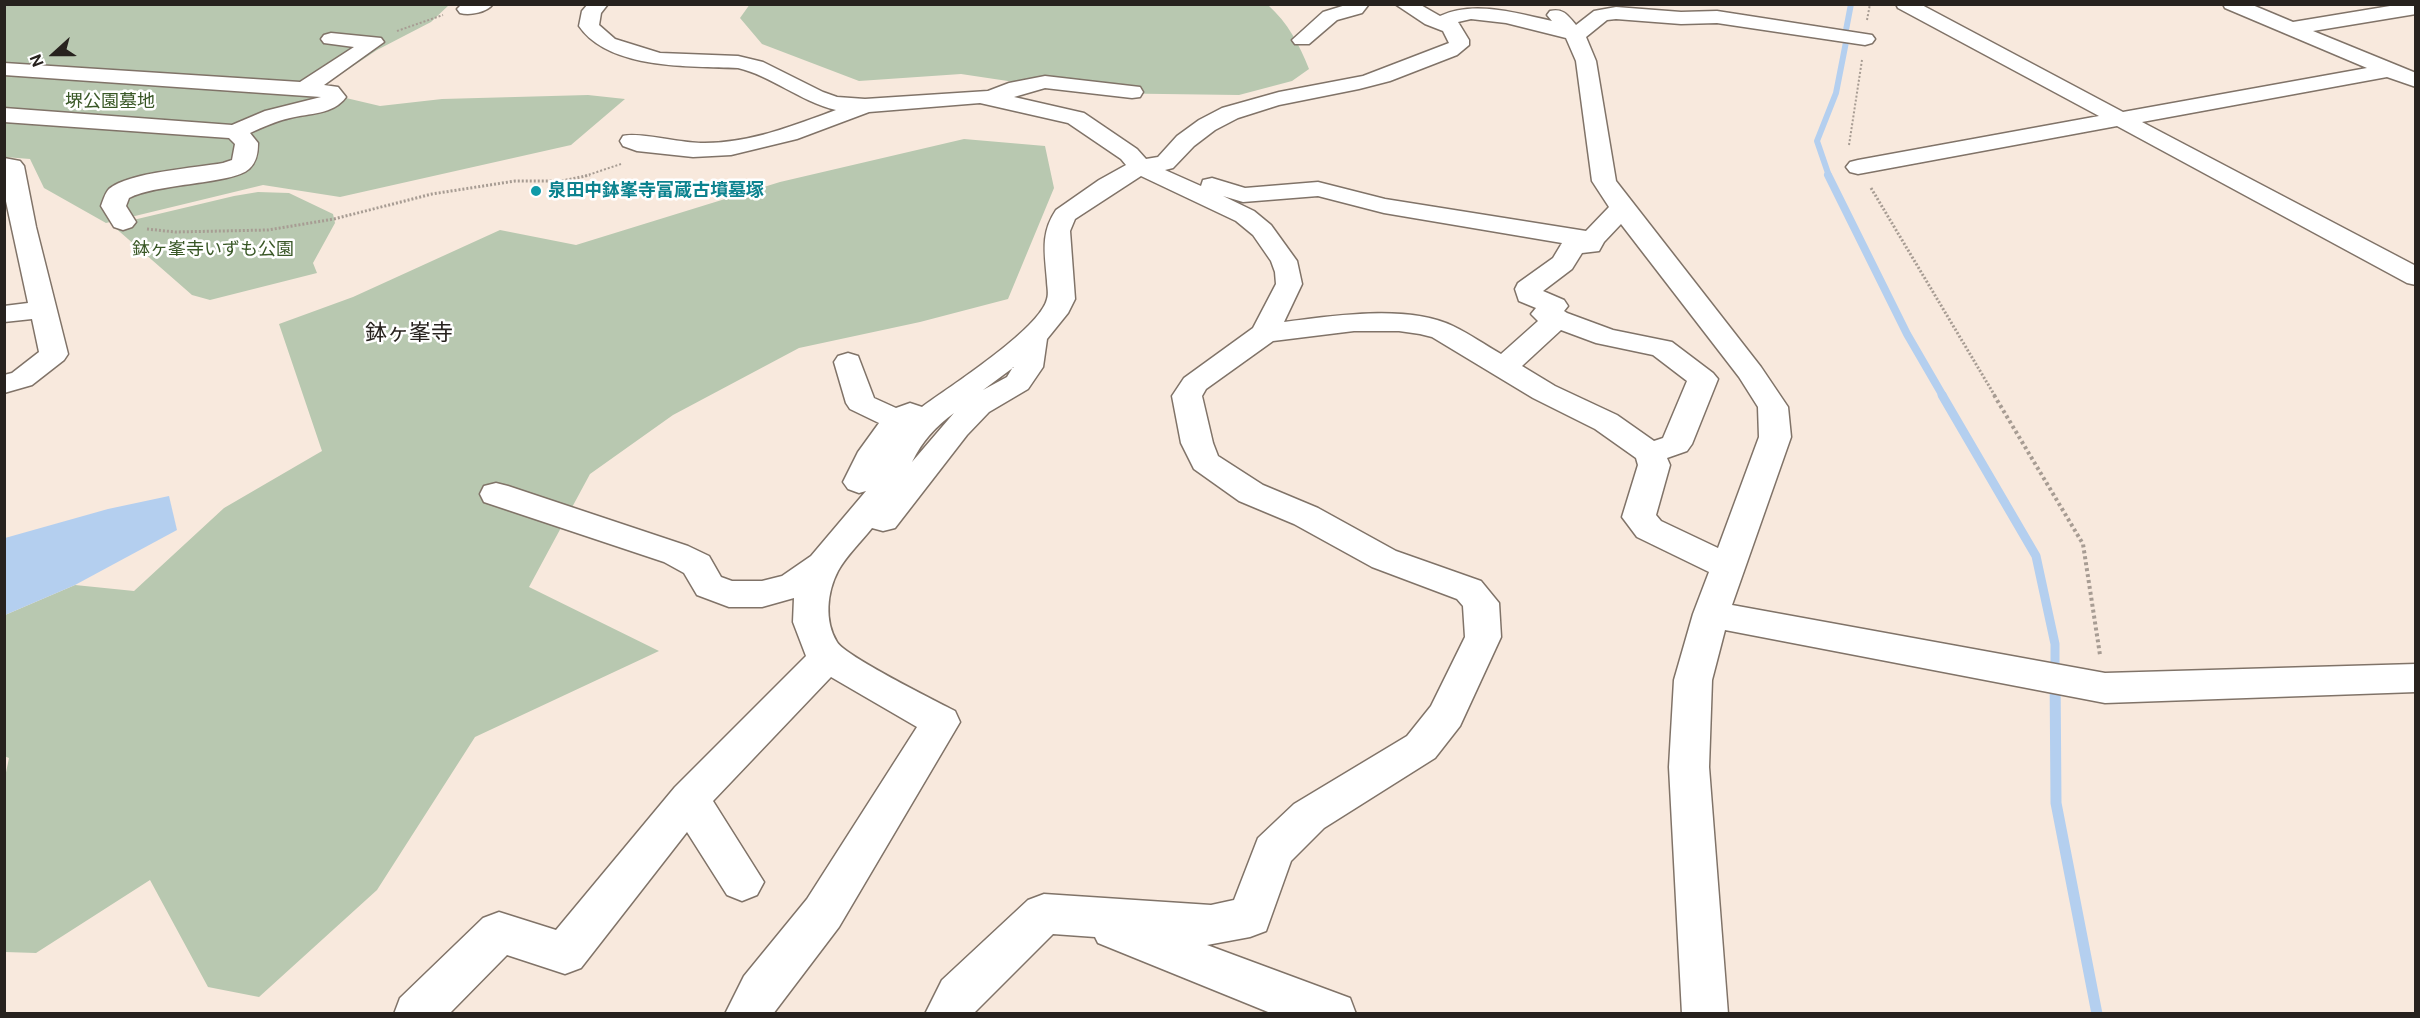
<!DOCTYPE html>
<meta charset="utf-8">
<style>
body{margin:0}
#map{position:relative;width:2420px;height:1018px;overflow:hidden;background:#f8e9dd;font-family:"DM Sans",sans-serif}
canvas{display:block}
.frame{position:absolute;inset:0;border:6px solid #27221e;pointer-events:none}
.north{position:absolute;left:24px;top:24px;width:60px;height:60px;-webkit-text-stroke:4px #fff;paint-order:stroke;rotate:249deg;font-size:16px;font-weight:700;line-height:24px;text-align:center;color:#27221e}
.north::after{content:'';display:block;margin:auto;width:21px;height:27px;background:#27221e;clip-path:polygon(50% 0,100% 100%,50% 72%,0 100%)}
</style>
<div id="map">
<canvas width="2420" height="1018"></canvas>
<div class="frame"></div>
<div class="north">N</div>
</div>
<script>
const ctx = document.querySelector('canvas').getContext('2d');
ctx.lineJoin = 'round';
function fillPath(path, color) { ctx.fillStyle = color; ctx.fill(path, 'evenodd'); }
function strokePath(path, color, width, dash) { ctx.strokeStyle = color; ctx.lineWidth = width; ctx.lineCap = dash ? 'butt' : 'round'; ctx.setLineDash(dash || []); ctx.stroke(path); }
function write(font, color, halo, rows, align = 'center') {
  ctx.font = font + ' "DM Sans","Noto Sans JP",sans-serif'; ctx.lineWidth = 5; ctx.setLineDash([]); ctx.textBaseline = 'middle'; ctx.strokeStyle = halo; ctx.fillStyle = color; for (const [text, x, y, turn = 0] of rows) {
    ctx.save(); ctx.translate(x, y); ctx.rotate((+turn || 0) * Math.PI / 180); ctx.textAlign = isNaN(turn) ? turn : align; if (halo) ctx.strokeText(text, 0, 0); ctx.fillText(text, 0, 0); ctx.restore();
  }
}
const green = new Path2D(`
 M750,4L1268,5C1288,23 1299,44 1309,69L1292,81L1239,95L1088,93L961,74L859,81L762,44L740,18Z
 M4,5H449L431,22L377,50L323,86L346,98L380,106L442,99L588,95L625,99L571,145L340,197L263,185L106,223L44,188L30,159L5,157Z
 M964,139L1045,146L1054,188L1008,299L920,322L799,348L673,415L590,474L529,587L659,651L475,737L377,890L259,997L208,987L150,880L36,953L5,952L4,782L9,758L4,756L5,615L75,585L134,591L224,508L322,451L279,324L353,297L500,230L576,245L780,182Z
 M258,192L289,193L333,214L335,223L313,263L317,273L210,300L192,295L112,225L234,196Z`);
const water = new Path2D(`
 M169,496L177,530L75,585L5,615V538L108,509Z`);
const streamFar3 = new Path2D(`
 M1846,30L1851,4
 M1829,176L1817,141L1836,93L1846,42`);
const streamFar2 = new Path2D(`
 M1828,175L1907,334L1943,396`);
const streamFar1 = new Path2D(`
 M1942,395L2036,556L2055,644V672`);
const stream = new Path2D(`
 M2055,671L2056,803L2097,1014`);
const pathFar2 = new Path2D(`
 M1867,20L1870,4
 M397,31L443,15
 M1849,145L1862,60
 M585,176L621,164`);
const pathFar1 = new Path2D(`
 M1871,188L1995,396
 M147,229L175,232L268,230L334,219L432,194L515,181H562L590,175`);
const path = new Path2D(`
 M1994,395L2083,544L2100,655`);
const minor = new Path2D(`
 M493,4C487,12 470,16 460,13L457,9L462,4Z
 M588,4H608L601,13L599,25L615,39L660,53L738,56L763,62L823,92L837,97L865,99L988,91L1009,83L1045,76L1140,87L1143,92L1140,97L1132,98L1045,88L1014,97L1084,113L1137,149L1146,159L1158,157L1177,136L1199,120L1222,108L1279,92L1363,76L1449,43L1443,31L1425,24L1395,4H1419L1440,16C1473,0 1517,13 1552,21L1547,15L1550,11C1564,8 1568,16 1576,25L1594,11L1616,7L1681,12L1717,11L1872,35L1875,39L1872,43L1865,45L1717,23L1681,24L1616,19L1607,20L1586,37L1596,61L1616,181L1761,367L1788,407L1791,437L1732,605L2105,673L2416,664V692L2105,703L1725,630L1712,680L1709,767L1728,1014H1682L1669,767L1674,680L1693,614L1709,572L1637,537L1622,517L1638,465L1636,458L1595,429L1533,398L1432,337L1420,334L1399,331H1354L1273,341L1206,389L1202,396L1213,443L1218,456L1263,485L1318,508L1396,551L1481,581L1499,603L1501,637L1460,726L1435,758L1324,828L1291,861L1266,931L1250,937L1207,945L1350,998L1356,1014H1273L1098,943L1095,937L1053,934L973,1014H925L942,980L1028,900L1044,894L1211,905L1234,900L1258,838L1294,804L1407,736L1431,706L1465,637L1463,606L1457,599L1372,567L1294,524L1239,501L1194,469L1181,443L1172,396L1184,378L1253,328L1276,284L1275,272L1271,261L1253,235L1236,221L1141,176L1075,219L1070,231L1075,299L1068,313L1047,339L1043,367L1028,389L989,412L967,435L895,528L883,531L872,528C861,542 846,556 838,571C827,592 824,621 837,642C845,656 934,700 955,711L960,722L839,927L773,1014H725L744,976L807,899L917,727L831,677L713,801L764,882L757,895L742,901L727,895L687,832L581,968L565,974L507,955L449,1014H394L400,998L483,918L499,912L556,930L675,787L806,656L793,622L794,598L762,607H729L697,595L684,573L664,562L484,502L480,494L484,486L496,483L508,486L688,546L709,556L721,577L732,581H762L782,576L811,556L866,491L859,493L848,489L843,482L858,452L879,423L850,409L846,403L834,362L838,356L848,353L858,356L874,398L896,408L910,403L922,407C949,387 1040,329 1047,299C1049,294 1047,286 1047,281C1045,253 1040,234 1056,210L1099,180L1126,165L1121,159L1068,123L980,103L869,112L797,139L731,155L693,157L637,151L623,146L620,141L623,136C638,132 681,143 701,143C748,144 792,126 836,110C799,101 772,76 738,68C690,66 609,70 579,26L582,11ZM1471,19L1506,23L1566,38L1576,61L1592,181L1609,207L1586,231L1385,199L1318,182L1245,188L1212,178L1203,180L1201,186L1165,170L1173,168L1194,146L1215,130L1238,118L1279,105L1359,89L1390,81L1457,55L1469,45V40L1458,22ZM1223,196L1243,202L1318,196L1384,213L1562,243L1553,258L1518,283L1515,289L1519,301L1536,308L1531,314L1538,321L1501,354C1485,345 1470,334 1453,326C1407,304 1333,316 1284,322L1302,284L1297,261L1271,225L1254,211ZM1621,224L1739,377L1758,407L1759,437L1718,548L1661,521L1656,515L1670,465L1667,458L1687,451L1692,444L1718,379L1713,373L1672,342L1613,330L1567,313L1564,311L1568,306L1564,300L1543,291L1572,269L1582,253L1599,251L1604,242ZM1561,330L1596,343L1653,355L1687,381L1663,438L1654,441L1617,415L1555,386L1522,366ZM1013,367L1007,377L983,390L1014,367ZM954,413L912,462C922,441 936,426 954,413Z
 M1349,4H1369L1362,13L1337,20L1309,44H1295L1292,40L1323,12Z
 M1896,4H1920L2123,112L2367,68L2225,8L2223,4H2250L2293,22L2402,4H2416V14L2313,31L2416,73V87L2387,77L2142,122L2416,266V285L2407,283L2117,126L1858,174L1850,172L1846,167L1850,162L1858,160L2099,116L1898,8Z
 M331,33L381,38L384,42L324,85L338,87L346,97C333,115 309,113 290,118C276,121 263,127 250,133L258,143C258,152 257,162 249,169C233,184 158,183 129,198L126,206L136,222L132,227L123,230L114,227L101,206C103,201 105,193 109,189C129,172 196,168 223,163L232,160L235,144L229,138L4,122V108L232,125L265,111L321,97L4,75V63L300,82L354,47L324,43L321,39L324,35Z
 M4,158L20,161L24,166L36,227L68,354L64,360L32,385L4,393V375L12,373L39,352L32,319L4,322V306L28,303L4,192Z`);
const markers = [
 [536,191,6,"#0f9aa8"]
];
const farParknames = [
 ["堺公園墓地",110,102],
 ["鉢ヶ峯寺いずも公園",213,250]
];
const farCulturenames = [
 ["泉田中鉢峯寺富蔵古墳墓塚",548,191]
];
const neighbourhoodNames = [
 ["鉢ヶ峯寺",409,334]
];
fillPath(green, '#b8c8b0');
fillPath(water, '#b4cfef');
strokePath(streamFar3, '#b4cfef', 6);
strokePath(streamFar2, '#b4cfef', 8);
strokePath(streamFar1, '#b4cfef', 9);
strokePath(stream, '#b4cfef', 11);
strokePath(minor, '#807368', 3);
strokePath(pathFar2, '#a79c93', 2, [2, 2]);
strokePath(pathFar1, '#a79c93', 3, [2, 2]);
strokePath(path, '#a79c93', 4, [3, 3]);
fillPath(minor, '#fff');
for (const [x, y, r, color] of markers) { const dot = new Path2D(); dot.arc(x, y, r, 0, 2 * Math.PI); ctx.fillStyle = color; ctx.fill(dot); strokePath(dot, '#fff', 2); }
write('18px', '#395726', '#fff', farParknames);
write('bold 18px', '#0d838f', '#fff', farCulturenames, 'left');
write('22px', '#27221e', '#fff', neighbourhoodNames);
</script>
